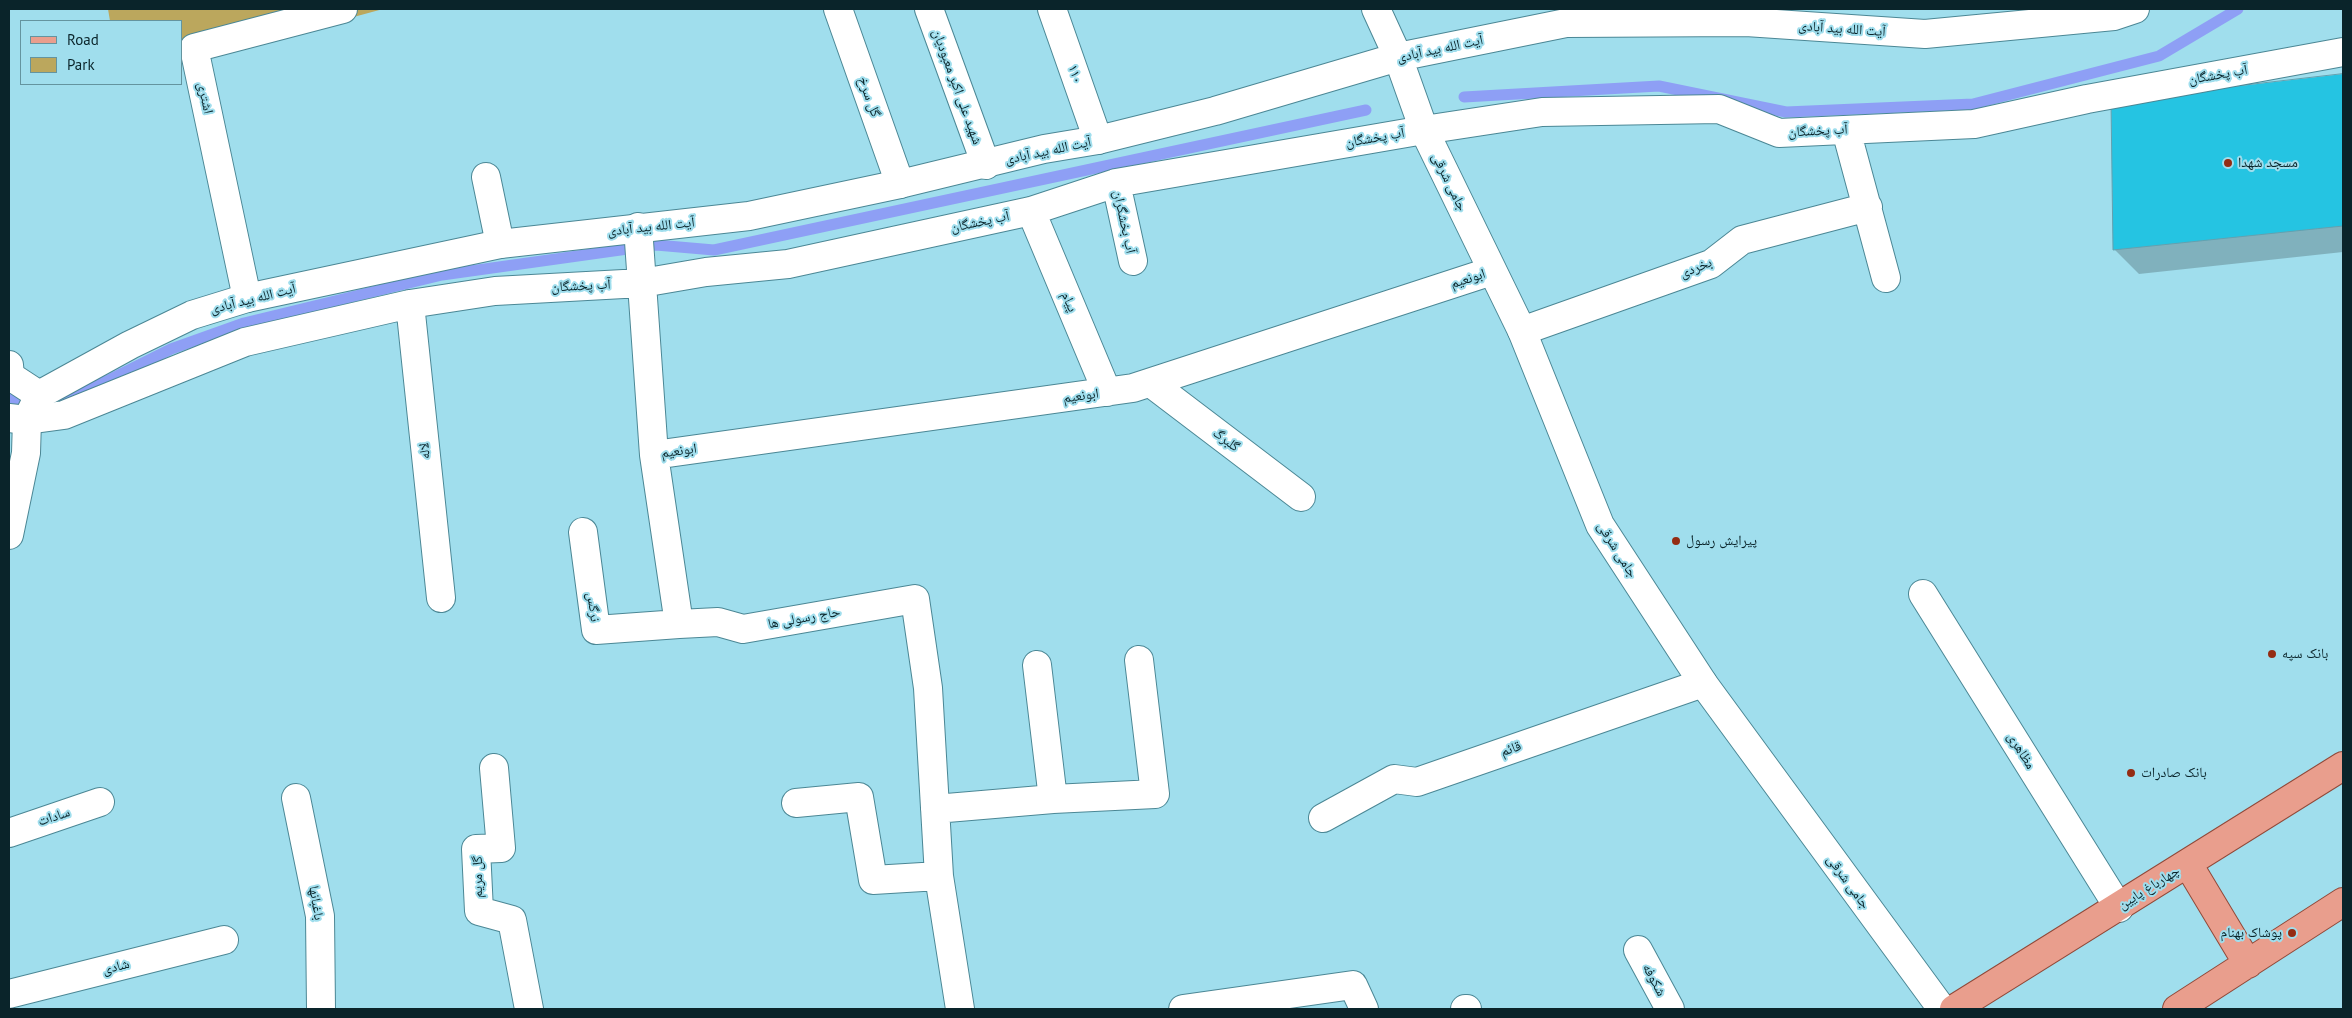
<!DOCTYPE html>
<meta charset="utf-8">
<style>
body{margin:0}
#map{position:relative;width:2352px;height:1018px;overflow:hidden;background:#a0deed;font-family:"PT Sans",sans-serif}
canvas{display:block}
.frame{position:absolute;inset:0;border:10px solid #0a242a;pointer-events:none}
.legend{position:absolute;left:20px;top:20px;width:162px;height:65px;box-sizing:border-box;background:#a0deed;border:1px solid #64949f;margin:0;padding:6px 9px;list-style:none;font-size:15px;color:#0a242a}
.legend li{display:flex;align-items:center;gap:10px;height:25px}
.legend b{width:25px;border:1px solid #64949f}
</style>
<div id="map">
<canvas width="2352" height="1018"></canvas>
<div class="frame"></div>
<ul class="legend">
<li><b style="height:6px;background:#e99e8d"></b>Road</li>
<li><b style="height:14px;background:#bba75d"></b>Park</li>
</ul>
</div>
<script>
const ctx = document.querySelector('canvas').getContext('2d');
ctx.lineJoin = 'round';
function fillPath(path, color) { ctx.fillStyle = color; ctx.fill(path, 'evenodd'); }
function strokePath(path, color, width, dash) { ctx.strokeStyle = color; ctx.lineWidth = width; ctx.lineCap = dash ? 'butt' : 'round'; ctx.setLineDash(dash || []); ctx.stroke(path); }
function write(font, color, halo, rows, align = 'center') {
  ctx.font = font + ' "PT Sans","Noto Naskh Arabic",sans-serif'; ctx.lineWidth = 4; ctx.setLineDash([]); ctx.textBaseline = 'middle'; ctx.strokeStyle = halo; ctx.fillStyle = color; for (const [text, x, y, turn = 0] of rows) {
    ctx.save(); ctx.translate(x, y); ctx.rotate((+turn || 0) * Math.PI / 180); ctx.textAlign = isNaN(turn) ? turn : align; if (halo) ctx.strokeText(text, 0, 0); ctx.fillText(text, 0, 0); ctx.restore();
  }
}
const green = new Path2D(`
 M108,9H383L181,64V21H110Z`);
const shadow = new Path2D(`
 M2343,75V252L2139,274L2115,250L2113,102Z`);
const stream = new Path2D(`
 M1464,97L1659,86L1786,112L1973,104L2159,56L2238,9
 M9,398L61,402L83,393L171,349L244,323L442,275L656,245L714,250L1366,110`);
const building = new Path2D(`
 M2343,74V226L2113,250L2111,101Z`);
const minor = new Path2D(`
 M838,9L900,184
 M929,9L986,165
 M1052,9L1098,140
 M1846,130L1886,278
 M486,177L500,244
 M1116,183L1133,261
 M1031,211L1107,392
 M638,227L654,455L679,624L718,622L743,629L915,599L928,688L939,876L960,1009
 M247,298L194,48L343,9
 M410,304L441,598
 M1522,331L1711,264L1742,240L1868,207
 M9,365L10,376L39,395
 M1151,383L1301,497
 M9,418L27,420L64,415L245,342L410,304L495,291L642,283L706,272L788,264L1031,211L1116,183L1424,130L1542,112L1719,109L1779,133L1974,124L2087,99L2343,52
 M654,455L1133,388L1492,271
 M583,532L596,630L679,624
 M1923,594L2119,908
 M1037,665L1053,799
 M494,768L501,848L476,849L479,911L512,920L529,1009
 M296,798L320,916L321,1009
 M796,803L859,797L873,880L939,876
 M935,809L1053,799L1155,794L1139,660
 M1323,818L1394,779L1417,782L1703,683
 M9,833L100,802
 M1638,950L1670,1009
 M9,994L224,940
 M1183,1009L1353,985L1364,1009
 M1465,1009H1467`);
const tertiary = new Path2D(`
 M1376,9L1398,57L1424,130L1522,331L1600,525L1703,683L1942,1009
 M9,535L26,453L27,420L39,395L130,345L192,315L247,298L500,244L749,216L900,184L1044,149L1098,140L1215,111L1398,57L1566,23L1746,22L1925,34L2114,16L2135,9`);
const primary = new Path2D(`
 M2188,864L2248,964
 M1954,1009L2343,766
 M2177,1009L2343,902`);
const markers = [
 [2228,163,5,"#942c13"],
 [1676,541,5,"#942c13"],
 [2272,654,5,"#942c13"],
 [2131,773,5,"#942c13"],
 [2292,933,5,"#942c13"]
];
const streetNames = [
 ["آیت الله بید آبادی",1842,29,4],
 ["آیت الله بید آبادی",1440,49,-12],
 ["۱۱۰",1075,74,71],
 ["آب پخشگان",2218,75,-10],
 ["شهید علی اکبر معبودیان",957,87,70],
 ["گل سرخ",869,97,70],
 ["اشتری",205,98,78],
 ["آب پخشگان",1818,131,-3],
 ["آب پخشگان",1375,138,-10],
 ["آیت الله بید آبادی",1048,151,-12],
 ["جامی شرقی",1449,182,64],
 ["آب پخشگان",980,222,-12],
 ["آب بخشگران",1124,222,78],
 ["آیت الله بید آبادی",651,227,-6],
 ["بخردی",1696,268,-22],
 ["ابونعیم",1468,279,-18],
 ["آب پخشگان",581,286,-3],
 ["آیت الله بید آبادی",253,299,-14],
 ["پیام",1069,302,67],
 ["ابونعیم",1081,396,-8],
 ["گلبرگ",1226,440,37],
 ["لاله",425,451,-96],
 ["ابونعیم",679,451,-8],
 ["جامی شرقی",1617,550,58],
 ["نرگس",593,607,82],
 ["حاج رسولی ها",804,618,-10],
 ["قائم",1511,749,-19],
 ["مظاهری",2021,751,58],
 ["سادات",54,817,-18],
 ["گل مریم",478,877,-90],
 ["جامی شرقی",1848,882,54],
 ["چهارباغ پایین",2149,888,-32],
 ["باغبانها",316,903,81],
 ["شادی",116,967,-14],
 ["شکوفه",1654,980,62]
];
const poiNames = [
 ["مسجد شهدا",2238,163],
 ["پیرایش رسول",1686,541],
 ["بانک سپه",2282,654],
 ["بانک صادرات",2141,773],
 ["پوشاک بهنام",2282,933,"right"]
];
fillPath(green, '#bba75d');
fillPath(shadow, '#0003');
strokePath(stream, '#8e9ff5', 11);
fillPath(building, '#25c4e2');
strokePath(building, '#64a0ae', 1);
strokePath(minor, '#4b8795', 30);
strokePath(tertiary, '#4b8795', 30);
strokePath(primary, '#914939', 30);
strokePath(minor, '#fff', 28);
strokePath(tertiary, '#fff', 28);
strokePath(primary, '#e99e8d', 28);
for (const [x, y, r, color] of markers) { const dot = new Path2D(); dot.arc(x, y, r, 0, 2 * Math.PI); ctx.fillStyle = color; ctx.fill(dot); strokePath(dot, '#a0deed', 2); }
write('14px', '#0a242a', '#a0deed', streetNames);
write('14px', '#0a242a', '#a0deed', poiNames, 'left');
</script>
